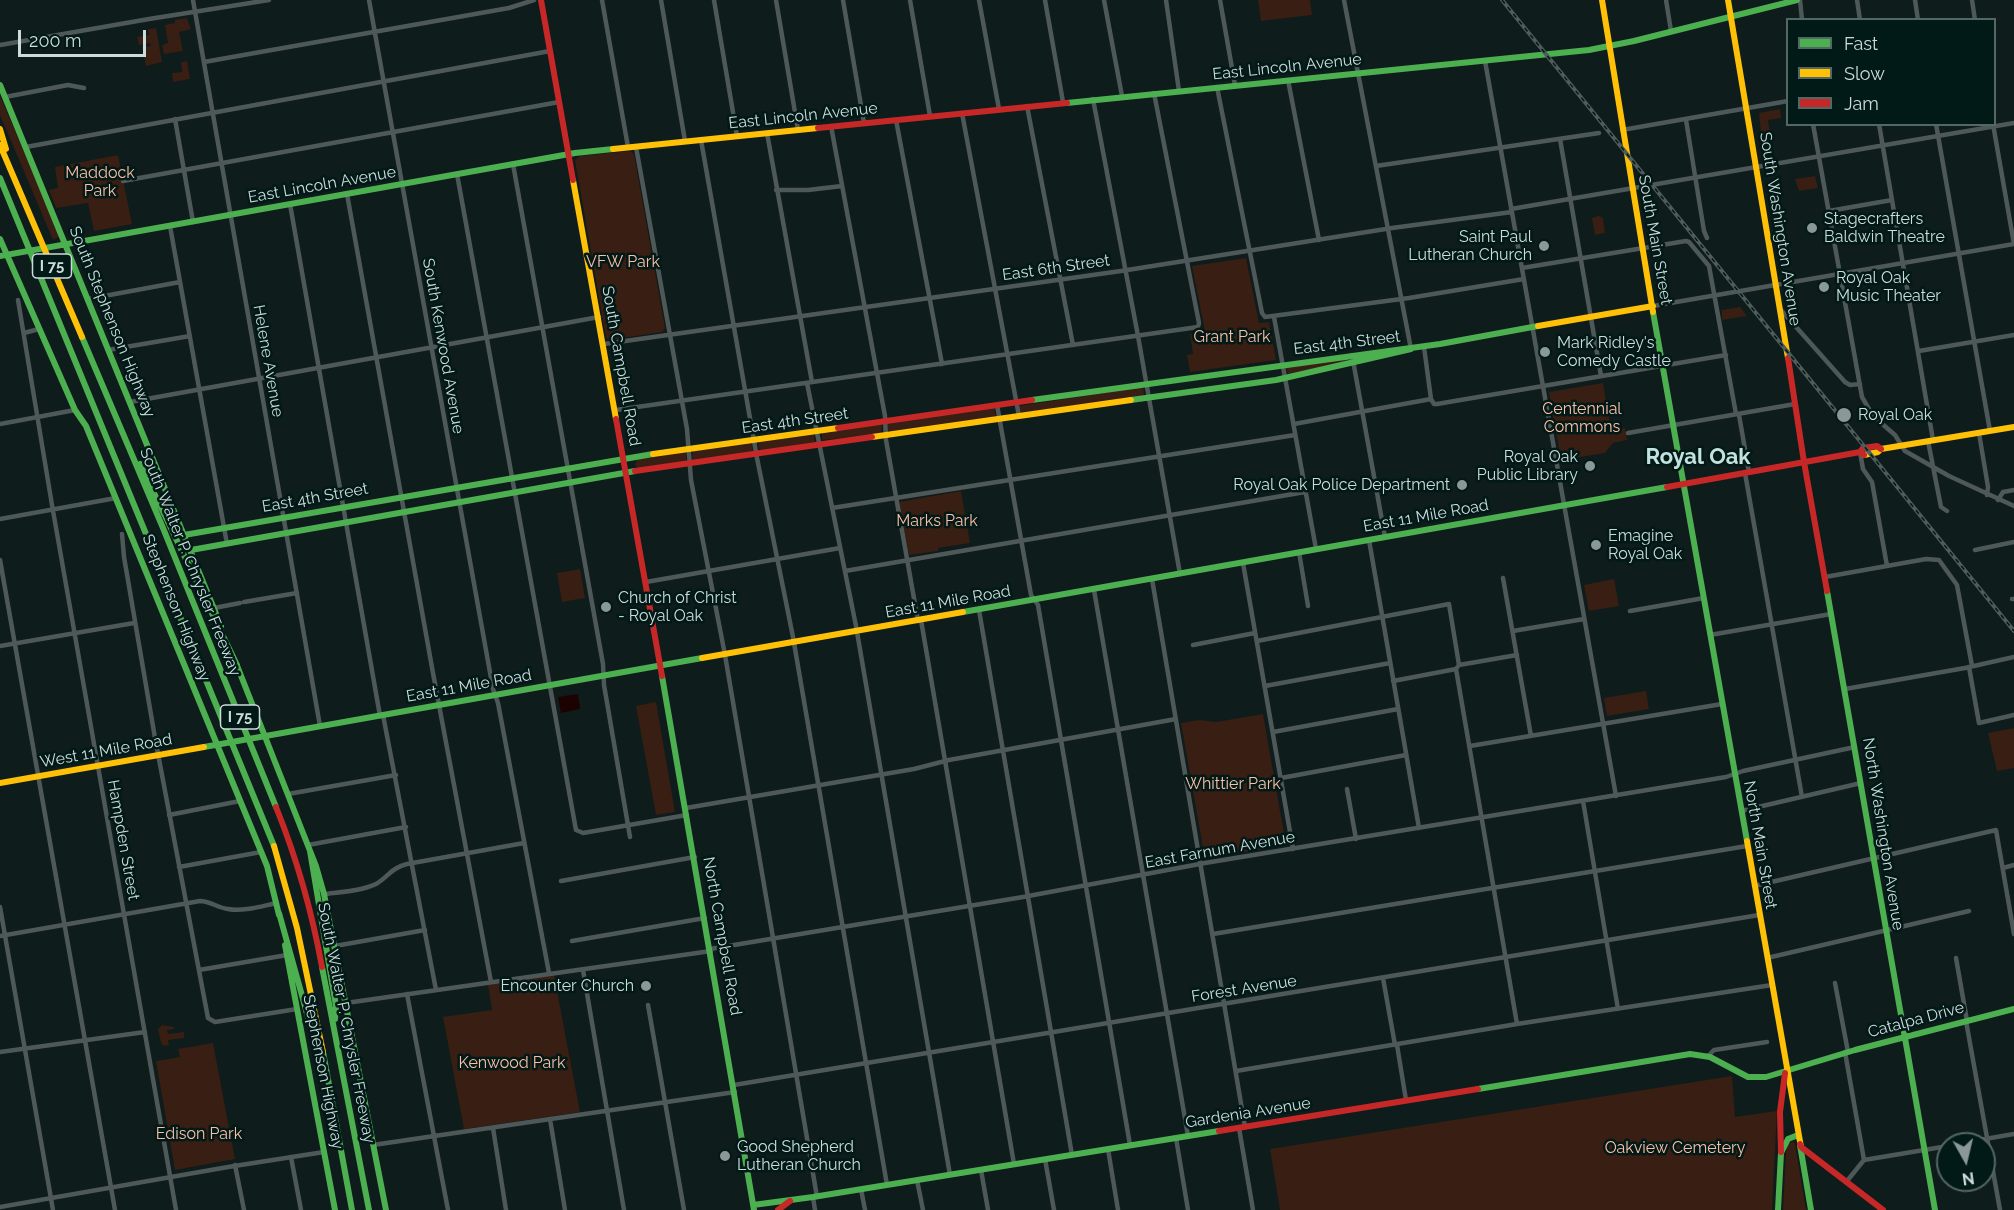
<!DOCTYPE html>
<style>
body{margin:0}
#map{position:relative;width:2014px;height:1210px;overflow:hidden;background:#0e1c1b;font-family:Raleway,sans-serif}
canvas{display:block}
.legend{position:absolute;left:1786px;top:18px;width:210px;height:108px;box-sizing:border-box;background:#011917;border:2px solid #536765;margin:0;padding:8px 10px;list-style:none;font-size:18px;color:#cddcdb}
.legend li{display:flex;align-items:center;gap:12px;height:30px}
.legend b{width:30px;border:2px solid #536765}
.north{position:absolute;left:1936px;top:1132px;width:60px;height:60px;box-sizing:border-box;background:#011917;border:2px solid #536765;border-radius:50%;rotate:172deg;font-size:16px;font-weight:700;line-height:24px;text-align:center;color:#cddcdb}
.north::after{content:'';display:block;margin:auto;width:21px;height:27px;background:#8a9998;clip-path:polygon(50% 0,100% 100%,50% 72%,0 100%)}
.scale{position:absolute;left:18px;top:30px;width:128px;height:27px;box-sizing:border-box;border:3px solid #cddcdb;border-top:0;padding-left:8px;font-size:18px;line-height:21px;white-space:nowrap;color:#cddcdb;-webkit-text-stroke:4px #011917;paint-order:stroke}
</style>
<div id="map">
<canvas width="2014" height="1210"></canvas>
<ul class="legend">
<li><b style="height:8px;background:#4caf50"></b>Fast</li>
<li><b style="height:8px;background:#ffc107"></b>Slow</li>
<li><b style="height:8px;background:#c62828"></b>Jam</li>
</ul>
<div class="north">N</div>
<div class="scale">200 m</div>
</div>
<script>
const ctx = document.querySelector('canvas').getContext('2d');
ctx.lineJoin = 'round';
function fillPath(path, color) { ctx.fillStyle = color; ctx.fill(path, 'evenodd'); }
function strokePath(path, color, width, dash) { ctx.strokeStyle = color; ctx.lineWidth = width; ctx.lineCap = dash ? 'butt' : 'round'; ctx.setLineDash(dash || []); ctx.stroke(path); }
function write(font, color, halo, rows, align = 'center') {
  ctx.font = font + ' Raleway,sans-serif'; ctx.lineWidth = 5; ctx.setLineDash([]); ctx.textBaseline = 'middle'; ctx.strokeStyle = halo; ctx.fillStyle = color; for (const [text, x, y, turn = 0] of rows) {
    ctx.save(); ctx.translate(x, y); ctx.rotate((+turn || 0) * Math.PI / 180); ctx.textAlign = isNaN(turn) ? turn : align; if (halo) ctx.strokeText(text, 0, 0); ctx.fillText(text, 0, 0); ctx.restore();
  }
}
const green = new Path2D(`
 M1258,0H1310L1312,15L1261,21Z
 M187,18L191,29L179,32L183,51L164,54L162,45L168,43L165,25L175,23V20Z
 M156,28L162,62L146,66L142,47L151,46L150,43L139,45L137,37L149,35L148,29Z
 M187,61L190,79L173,82L172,73L182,72L181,62Z
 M0,96L60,236L53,240L0,115Z
 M1780,109L1781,118L1768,120L1770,133L1761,134L1759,113Z
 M630,151L634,154L665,328L662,332L609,340L606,338L575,160L580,156Z
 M118,155L132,224L94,231L88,203L56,208L49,190L58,188L55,167Z
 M1815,176L1818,188L1799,191L1795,179Z
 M1599,216L1603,218L1605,233L1595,235L1592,218Z
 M1246,258L1259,323L1269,322L1276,360L1190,372L1187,355L1193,354L1190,334L1205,331L1192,266Z
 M1740,307L1747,316L1722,320V310Z
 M1348,357L1347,361L1288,374L1286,367Z
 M1603,383L1611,430L1625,428L1627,440L1613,443L1605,453L1561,460L1549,392Z
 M1143,387L1144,394L1142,396L1021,413L1019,406Z
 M994,408L996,417L891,432L888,430V423Z
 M879,424L882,426L881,434L822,440V432Z
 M814,434L815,442L762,451L759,449L758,442Z
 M751,442L753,452L694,460L692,458L693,451Z
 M684,452L686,453V461L638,468L635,465L637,459Z
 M961,491L970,543L938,548V551L909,555L899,502Z
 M580,569L585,598L562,602L557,573Z
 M1614,579L1619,606L1589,611L1584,585Z
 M1646,691L1649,709L1607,716L1604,698Z
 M656,702L675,812L656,815L636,706Z
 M1263,714L1286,845L1205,859L1181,723L1199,720L1216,722Z
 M2014,728V768L1997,771L1988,733Z
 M554,975L580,1112L464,1129L443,1017L492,1010L488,985Z
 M162,1025L174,1027V1029L167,1030L168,1034L184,1032V1038L168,1040L169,1045L164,1046L161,1043L158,1029Z
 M213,1043L235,1159L175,1170L156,1061L180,1057L178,1049Z
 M1732,1076L1735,1117L1777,1111L1772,1210H1280L1270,1149Z
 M1793,1142L1795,1144L1806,1210H1783L1786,1152L1788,1143Z`);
const water = new Path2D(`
 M578,694L580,709L561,713L558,697Z`);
const street = new Path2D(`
 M193,0L320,726
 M369,0L493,689L498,703L549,973
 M602,0L628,147
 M661,0L685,141
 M714,0L737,136
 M776,0L798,130
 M843,0L864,123
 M910,0L930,116
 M979,0L999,109
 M1045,0L1063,102
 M1104,0L1122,96
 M1166,0L1179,91
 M1220,0L1235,85
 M1344,0L1411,349
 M1666,0L1671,31
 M1800,0L1802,20
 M1857,0L1860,20
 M1915,0L1918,20
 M1972,0L1975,20
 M0,45L149,19L269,0
 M1485,61L1616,796
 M204,62L509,8L534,0
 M1288,80L1319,240
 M1217,87L1262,313L1265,317L1409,298L1524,279
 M5,97L68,85L84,88
 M1093,99L1138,336L1180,574
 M1027,106L1073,345
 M962,113L1019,416
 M175,119L193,222
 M896,120L942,364
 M1686,120L1704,231L1707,238
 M1813,124L1862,397L1873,416L1895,435L1905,451L1949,476L2014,506
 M1879,124L1933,440
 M1936,124L1990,431
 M1993,124L2014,244
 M831,126L885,416L886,440L918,621
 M1622,130L1788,101
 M767,133L812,382
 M1560,139L1601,376
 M701,140L757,458L793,637L887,1185
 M26,147L550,51
 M636,147L687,429L691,480L725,655L817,1197
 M513,164L603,664L604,685L630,837
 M1376,166L1599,133
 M457,174L576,830L583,833L687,815
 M123,181L559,102
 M776,190H808L842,186
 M347,194L433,673L491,982
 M290,204L380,716
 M1511,209L2014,123
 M1829,211L1892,200
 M170,226L227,544
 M1522,268L1686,241L1689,242L1709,266L1736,414
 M88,299L180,282
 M18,300L52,505L176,1210
 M1653,306L2014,244
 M1781,310L1845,382L1850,385L1860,384
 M1274,317L1316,549
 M24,333L39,329
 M604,344L1121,271L1392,228L1512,212
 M1424,347L1431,399L1434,404H1437L1726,355
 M108,350L190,336
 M1919,351L2014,335
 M1352,355L1385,537
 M807,383L856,626L950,1175
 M130,402L599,317
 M997,405L1031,595L1038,605L1130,1145
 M616,410L1198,327L1199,323L1154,93
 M1739,415L1749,472
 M0,424L75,410
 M1294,424L1431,399
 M1628,433L1795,404
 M1979,433L1988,487L1987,495
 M1928,441L1941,507L1947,511
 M1860,452L1863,469L1872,482L1887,566
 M1745,473L1802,797
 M1998,500L2003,492L2014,490
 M832,508L1295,435
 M0,519L116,498
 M122,534L124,557L155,738L208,1018L215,1022L297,1009
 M1369,540L1419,828
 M1975,550L2014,542
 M1299,552L1308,606
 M0,560L115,1210
 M1243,563L1293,849
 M845,571L1305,492
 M1825,577L1926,559L1939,560L1957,585L1972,666
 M1503,578L1531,736
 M1152,579L1245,1127
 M646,582L840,548
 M1094,590L1188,1136
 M2012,599H2014
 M244,602L297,593
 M214,608L240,603
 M979,610L1072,1155
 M1630,611L1704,598
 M921,620L1014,1164
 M1513,631L1584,619
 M1710,635L1831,614
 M1257,641L1449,604L1459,665
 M1193,645L1255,633
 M0,646L134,623
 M1969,667L1979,723L2014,715
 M1456,669L1517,1024
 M1393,681L1456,669L1459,665L1517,655
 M1265,686L1390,663
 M1845,689L1965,668L2014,657
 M383,715L436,990
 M1273,732L1398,709
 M1470,746L1722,704
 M1281,778L1406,755
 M1347,789L1356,839
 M288,794L396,775
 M1583,801L1618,1009
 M686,808L914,769L949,760L1176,719
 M1741,811L1861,783
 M169,815L240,801
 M308,845L406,827
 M179,867L261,852
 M2003,868L2014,865
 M561,881L695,857
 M1754,886L1996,830L2014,934
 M324,894C340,892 362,891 376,884C388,877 391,868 407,864L524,843
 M0,907L53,1210
 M1213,934L1747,846
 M0,936L200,901C210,901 218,908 228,909C243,912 262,906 277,903
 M572,941L705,918
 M335,946L425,930
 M710,949L1023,897L1205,863L1726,777L1743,771L1855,747
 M1767,958L1969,911
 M1956,958L1967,1021
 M199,970L287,955
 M583,970L624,1210
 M1383,978L1395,1045
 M1835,983L1848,1052
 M407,994L448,1210
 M346,1003L711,951
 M648,1005L684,1210
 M1966,1021L2000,1210
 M1397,1045L1406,1100
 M0,1052L145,1032
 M1845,1052L1864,1160
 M1709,1055L1714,1050L1767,1042
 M1236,1071L1517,1024L1772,985
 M734,1085L1759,915
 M550,1119L565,1210
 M493,1128L506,1210
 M1239,1128L1253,1210
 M1176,1138L1188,1210
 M1956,1144L2014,1134
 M373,1145L735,1092
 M1108,1149L1118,1210
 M291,1157L301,1210
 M1045,1159L1054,1210
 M235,1165L244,1210
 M981,1170L988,1210
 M917,1180L923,1210
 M1847,1181L1864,1160L1948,1146
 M861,1189L865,1210
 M813,1197L815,1210
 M0,1207L228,1167L324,1152`);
const fast = new Path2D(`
 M0,85L221,626
 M1067,103L1589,50L1634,41L1797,0
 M0,178L274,846
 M0,239L75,410L86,426L267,866L279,915
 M0,256L575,153L613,149
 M1653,312L1747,841
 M82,337L163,528L276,807
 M1032,400L1440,344L1538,326
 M1131,400L1276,380L1411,349
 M140,464L237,665
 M184,535L653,454
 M191,550L635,471
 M1827,591L1935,1210
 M963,612L1667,487
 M236,663L316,866L324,894L386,1210
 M662,676L754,1210
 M204,747L702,658
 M310,851L336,1006L335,1019
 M279,913L318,1053
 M285,945L335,1210
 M322,967L369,1210
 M323,1052L352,1210
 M1478,1089L1690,1054L1710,1057L1748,1077H1766L1855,1050L2014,1009
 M1800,1145L1811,1210
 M753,1205L813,1197L1219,1131
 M1778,1210L1781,1153L1788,1139L1798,1135L1799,1138`);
const slow = new Path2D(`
 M1602,0L1653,312
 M1728,0L1788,358
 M0,129L6,149
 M0,145L82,337
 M613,149L818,128
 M573,180L616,419
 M1538,326L1653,306
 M872,437L1131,400
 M653,454L838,428
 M1864,455L1878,452L1881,449L2014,427
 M702,658L963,612
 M0,783L204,747
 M1747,841L1801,1147
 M274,846L297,928L323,1052`);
const jam = new Path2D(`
 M541,0L573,180
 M818,128L1067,103
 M1788,358L1804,462L1827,591
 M616,419L662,676
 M838,428L1032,400
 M1860,452L1863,448L1877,446L1881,449
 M635,471L872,437
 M1667,487L1860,452L1864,455
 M276,807C297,859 312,912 322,967
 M1219,1131L1478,1089
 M1800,1144L1801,1147L1883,1210
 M1781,1152L1780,1112L1785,1073
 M778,1210L790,1201`);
const rail = new Path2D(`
 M1502,0L2014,631`);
const markers = [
 [1812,228,6,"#8a9998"],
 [1544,246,6,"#8a9998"],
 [1824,287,6,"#8a9998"],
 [1545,352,6,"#8a9998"],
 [1844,415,8,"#8a9998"],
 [1590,466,6,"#8a9998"],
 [1462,485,6,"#8a9998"],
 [1596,545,6,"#8a9998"],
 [606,607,6,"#8a9998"],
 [646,986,6,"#8a9998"],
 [725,1156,6,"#8a9998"]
];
const shields = [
 [52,266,39],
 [240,717,39]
];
const shieldNames = [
 ["I 75",52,266],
 ["I 75",240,717]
];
const streetNames = [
 ["East Lincoln Avenue",1287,67,-6],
 ["East Lincoln Avenue",803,116,-6],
 ["East Lincoln Avenue",322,185,-10],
 ["South Washington Avenue",1780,229,81],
 ["South Main Street",1655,240,80],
 ["East 6th Street",1056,268,-8],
 ["South Stephenson Highway",112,322,68],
 ["East 4th Street",1347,343,-7],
 ["South Kenwood Avenue",443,346,80],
 ["Helene Avenue",268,361,80],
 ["South Campbell Road",621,366,80],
 ["East 4th Street",795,421,-8],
 ["East 4th Street",315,498,-10],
 ["East 11 Mile Road",1426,516,-10],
 ["South Walter P. Chrysler Freeway",190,562,68],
 ["East 11 Mile Road",948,602,-10],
 ["Stephenson Highway",176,608,68],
 ["East 11 Mile Road",469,686,-10],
 ["West 11 Mile Road",106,751,-10],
 ["North Washington Avenue",1883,834,81],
 ["Hampden Street",123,840,80],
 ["North Main Street",1760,845,80],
 ["East Farnum Avenue",1220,850,-10],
 ["North Campbell Road",722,936,80],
 ["Forest Avenue",1244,989,-9],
 ["Catalpa Drive",1916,1020,-15],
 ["South Walter P. Chrysler Freeway",346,1023,79],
 ["Stephenson Highway",323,1072,79],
 ["Gardenia Avenue",1248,1113,-9]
];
const parkNames = [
 ["Maddock",100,173],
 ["Park",100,191],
 ["VFW Park",623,262],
 ["Grant Park",1232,337],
 ["Centennial",1582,409],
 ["Commons",1582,427],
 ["Marks Park",937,521],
 ["Whittier Park",1233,784],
 ["Kenwood Park",512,1063],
 ["Edison Park",199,1134],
 ["Oakview Cemetery",1675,1148]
];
const poiNames = [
 ["Stagecrafters",1824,219],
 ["Baldwin Theatre",1824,237],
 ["Saint Paul",1532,237,"right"],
 ["Lutheran Church",1532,255,"right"],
 ["Royal Oak",1836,278],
 ["Music Theater",1836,296],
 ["Mark Ridley's",1557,343],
 ["Comedy Castle",1557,361],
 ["Royal Oak",1858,415],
 ["Royal Oak",1578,457,"right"],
 ["Public Library",1578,475,"right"],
 ["Royal Oak Police Department",1450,485,"right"],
 ["Emagine",1608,536],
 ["Royal Oak",1608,554],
 ["Church of Christ",618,598],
 ["- Royal Oak",618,616],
 ["Encounter Church",634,986,"right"],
 ["Good Shepherd",737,1147],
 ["Lutheran Church",737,1165]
];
const districtNames = [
 ["Royal Oak",1698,457]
];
fillPath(green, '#381e13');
fillPath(water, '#1c0302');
strokePath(street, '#4f5858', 4.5);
strokePath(fast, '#4caf50', 6);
strokePath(slow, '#ffc107', 6);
strokePath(jam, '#c62828', 6);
strokePath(rail, '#505c5b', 4);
strokePath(rail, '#011917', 1.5, [4.5]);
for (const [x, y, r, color] of markers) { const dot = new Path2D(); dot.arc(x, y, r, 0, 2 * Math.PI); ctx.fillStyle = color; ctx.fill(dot); strokePath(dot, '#011917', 2); }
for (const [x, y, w] of shields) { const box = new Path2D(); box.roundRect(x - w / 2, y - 12, w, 24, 4.5); ctx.fillStyle = '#011917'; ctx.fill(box); strokePath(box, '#cddcdb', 1.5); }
write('bold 15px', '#cddcdb', null, shieldNames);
write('16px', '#cddcdb', '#011917', streetNames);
write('16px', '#fdbea7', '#011917', parkNames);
write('16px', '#cddcdb', '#011917', poiNames, 'left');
write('bold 22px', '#c3e1de', '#011917', districtNames);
</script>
